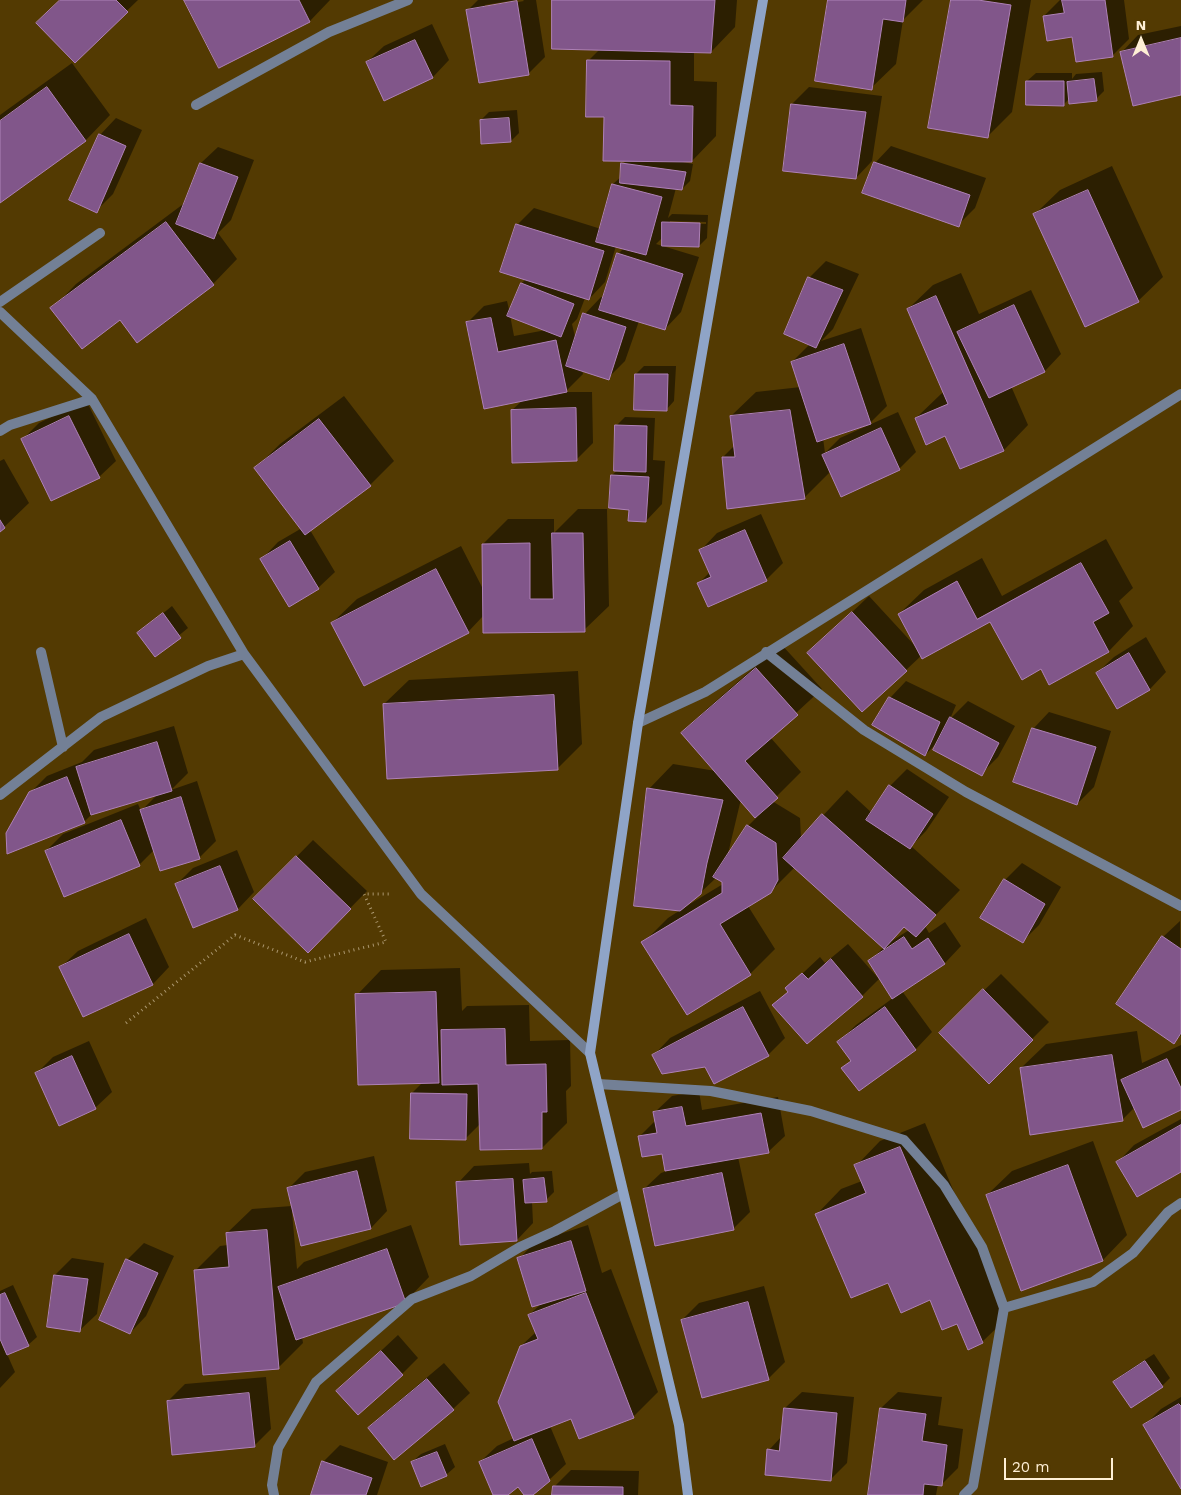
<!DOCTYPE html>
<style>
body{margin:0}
#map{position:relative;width:1181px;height:1495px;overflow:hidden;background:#533a02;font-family:"Work Sans",sans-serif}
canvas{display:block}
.north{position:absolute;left:1116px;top:15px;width:50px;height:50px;-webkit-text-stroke:4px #533a02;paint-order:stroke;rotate:0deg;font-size:14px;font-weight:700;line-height:20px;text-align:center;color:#feefd5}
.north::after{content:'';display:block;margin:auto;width:18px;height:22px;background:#feefd5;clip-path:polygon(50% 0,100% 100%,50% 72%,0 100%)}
.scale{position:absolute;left:1004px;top:1458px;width:109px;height:22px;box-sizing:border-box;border:2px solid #feefd5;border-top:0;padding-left:6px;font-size:15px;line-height:18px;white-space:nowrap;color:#feefd5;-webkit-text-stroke:4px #533a02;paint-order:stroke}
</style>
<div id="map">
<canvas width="1181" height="1495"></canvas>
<div class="north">N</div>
<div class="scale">20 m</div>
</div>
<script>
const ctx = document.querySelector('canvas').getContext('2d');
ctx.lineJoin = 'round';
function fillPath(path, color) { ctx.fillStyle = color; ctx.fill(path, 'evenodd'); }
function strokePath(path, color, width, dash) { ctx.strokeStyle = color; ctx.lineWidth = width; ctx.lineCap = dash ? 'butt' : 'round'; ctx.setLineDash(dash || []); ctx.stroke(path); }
const shadow = new Path2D(`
 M62,0H138L75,61Z
 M185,0H330L310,21L219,66Z
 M478,0H516L485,5V8L524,1L523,0H536L545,57L529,73L468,10Z
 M553,0H737L735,27L711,52L694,51V81L717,82L716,136L692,161H683V162L693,164L690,181L682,189L676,188L668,218L672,214L708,215L707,238L699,246L663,237L656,244L699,257L681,312L665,329L639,321L625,361L608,378L582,370L583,374L565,392H592L593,443L576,460L512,410L523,400L467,323L484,306L507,301L510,314L522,283L526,279L517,225L534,208L601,229L613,184L622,176L623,164L627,160L588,61L600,49ZM670,221L706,222V224L670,223ZM616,246L624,248L618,254L604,298L601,297L585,314L576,341L572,324L577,319L585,298L589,299L605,282ZM510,315L546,330L514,336Z
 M829,0H923L903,20L896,64L871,88Z
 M952,0H1031L1012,112L987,137Z
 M1060,0H1124L1129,39L1112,56L1073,36L1044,16Z
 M432,24L449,60L433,77L367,62L384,46Z
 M1181,26V94L1122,52L1138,35Z
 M72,63L110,115L86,140L0,202V115Z
 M1102,72L1104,91L1096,99L1070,98L1063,105L1027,81L1036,73H1072V79L1076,74Z
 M809,87L882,96L872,161L856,178L792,104Z
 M517,110L519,133L511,141L481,120L489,112Z
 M116,118L142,130L113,194L96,211L100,135Z
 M891,146L986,178L975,208L958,225L875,163Z
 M218,147L254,160L231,220L218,233L237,259L213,284L120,318L52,309L76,284L186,202L201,163Z
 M1112,166L1163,277L1138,301L1035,214L1060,190Z
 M826,261L859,274L833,329L821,341L861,328L887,406L868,425L867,424L823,438L825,453L840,438L898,412L916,452L899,469L828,467L829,473L804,498L723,457L735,445L731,416L756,392L801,387L792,362L810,344L786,334L810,277Z
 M961,273L979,314L1031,290L1061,354L1045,371L1011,386L1028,425L1004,450L961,468L946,435L916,418L941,394L945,392L908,309L933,285Z
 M644,366H676L674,401L666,410L636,374Z
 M344,396L394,461L370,485L310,530L335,572L318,588L262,559L278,542L302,528L256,468L280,444Z
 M86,400L116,461L99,477L22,440L39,423Z
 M625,417L655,418L653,460L665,461L662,504L646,521L630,509L612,475L618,470L617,425Z
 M4,459L29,503L0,531V461Z
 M578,509H607L609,606L584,630L484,615L468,632L332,623L357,599L461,546L484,591L483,544L508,519H554V533Z
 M761,514L783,563L766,580L698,584L710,572L701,550L717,533Z
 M1106,539L1133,588L1119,601L1133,626L1109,651L1050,683L1041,668L990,620L922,655L906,670L809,653L869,596L916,647L899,614L924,590L982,558L1002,596Z
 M172,606L188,628L155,655L139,633Z
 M1146,637L1166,672L1150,689L1118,708L1097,673L1114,657Z
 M781,644L822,689L770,737L801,772L772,801L800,818L801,839L847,790L872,813L890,786L907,769L949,797L926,831L911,846L960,890L925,926L929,933L945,922L961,946L945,963L902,991L932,1032L916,1049L859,1090L843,1068L852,1059L839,1042L856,1025L893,998L870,961L884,947L795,867L770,892L748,906L775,949L750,974L643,943L668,918L682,909L649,789L673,764L716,771L682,733L707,709ZM741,799L757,817L748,826L727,858ZM716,878L723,881V884L685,907L684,906L700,893ZM905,926L909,930L892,941L891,940Z
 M578,671L582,744L557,769L384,704L409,680Z
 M906,681L956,705L950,719L968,701L1015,726L998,757L981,774L938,742L925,755L890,698Z
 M1049,712L1111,731L1094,787L1077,804L1033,729Z
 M174,726L188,773L171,790L197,781L216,841L199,858L154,850L139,865L46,851L63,834L138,804L141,811L159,793L93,813L85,821L8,852L30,793L47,776L82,762L94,750Z
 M313,840L367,891L308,951L255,899Z
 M237,850L254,892L238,909L194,926L177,884L193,868Z
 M1022,863L1061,887L1039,925L1022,942L1005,880Z
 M146,918L169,967L153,984L84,1016L61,967L78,951Z
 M1180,921L1181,1035L1174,1042L1163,937Z
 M848,944L879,979L862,996L774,1005L789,991L787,988L820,957L825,963Z
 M460,968L462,1011L467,1006L529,1005L530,1041L570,1040L571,1086L566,1091L567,1123L542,1148L480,1124L465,1139L412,1093L423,1082L357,995L381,970Z
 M1001,974L1049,1022L989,1082L940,1033Z
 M760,991L785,1038L768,1055L715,1082L706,1066L654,1055L670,1038Z
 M1137,1031L1142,1063L1181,1045V1109L1135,1107L1122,1120L1021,1068L1046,1044Z
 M89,1041L112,1092L95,1108L36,1074L53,1057Z
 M699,1091L702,1110L778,1097L785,1136L768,1152L738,1157L750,1212L733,1229L644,1189L661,1173L667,1171L664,1153L640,1136L656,1120L655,1112L672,1096Z
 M1181,1119V1171L1118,1162L1134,1145Z
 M925,1123L1007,1318L982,1342L931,1299L889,1281L817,1214L841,1189L862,1181L856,1166L880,1141Z
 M1093,1141L1127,1235L1103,1260L1022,1289L987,1195L1012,1171Z
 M374,1156L387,1211L371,1228L292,1212L297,1269L304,1262L411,1225L429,1277L405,1302L302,1337L303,1343L278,1368L195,1271L220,1246L228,1245L227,1233L252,1209L292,1206L288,1189L305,1172Z
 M529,1163L530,1174L532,1172L552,1171L554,1192L546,1200L532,1202L533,1223L517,1240L458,1183L474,1166Z
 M588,1225L602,1273L611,1269L658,1392L633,1417L572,1418L550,1426L566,1464L549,1480L531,1495H525L518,1486L506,1495H495L480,1462L497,1446L514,1438L521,1346L536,1332L529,1315L542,1303L519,1259L535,1242Z
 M144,1243L174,1256L146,1316L130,1333L127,1260Z
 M72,1258L104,1263L97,1314L80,1330L55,1275Z
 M13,1285L37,1337L28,1345L7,1354L15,1372L0,1388V1291Z
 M764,1286L785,1362L768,1379L682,1320L699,1303Z
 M398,1335L418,1358L402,1374L338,1391Z
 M1154,1354L1170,1378L1162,1386L1115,1382L1123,1374Z
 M444,1363L470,1393L453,1409L369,1428L386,1412Z
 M266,1377L271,1429L254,1446L168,1401L185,1384Z
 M802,1392L854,1397L847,1463L830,1480L769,1450L782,1436L785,1408Z
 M898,1392L942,1397L938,1425L963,1429L958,1468L941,1485L938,1484L936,1495H869L881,1408Z
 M1181,1397V1487L1145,1425L1161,1409Z
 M445,1444L455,1467L446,1475L412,1462L421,1454Z
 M340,1445L388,1462L377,1495H312L323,1462Z
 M571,1470L639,1471L638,1495H554V1487Z`);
const building = new Path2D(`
 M60,0H116L128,12L75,63L36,23Z
 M184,0H299L310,22L219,68Z
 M552,0H715L711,53L552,49Z
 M828,0H906L903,22L883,19L872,90L815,81Z
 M951,0H978L1011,5L988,138L928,128Z
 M1062,0H1105L1113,57L1076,62L1072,37L1047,41L1043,16L1064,13Z
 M517,1L529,75L479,83L466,10Z
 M1181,38V95L1133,106L1120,52Z
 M415,40L433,78L384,101L366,62Z
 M587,60L670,61V105L693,106L692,162L603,161L604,117H586Z
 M1094,79L1097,101L1069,104L1067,82Z
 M1026,81H1064V106L1026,105Z
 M47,87L86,141L0,203V121Z
 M791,104L866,112L856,179L783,171Z
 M509,118L511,142L481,144L480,120Z
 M99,134L126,146L97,213L69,200Z
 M874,162L970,195L959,227L862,193Z
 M200,163L238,177L214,239L176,224Z
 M621,163L686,172L682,190L620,183Z
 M612,184L662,197L646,255L596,242Z
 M1088,190L1139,302L1085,327L1033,214Z
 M166,222L214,285L137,343L120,320L82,349L50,308Z
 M662,222L700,223L699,247L662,246Z
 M516,224L604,251L589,300L500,272Z
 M617,253L683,274L665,330L599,310Z
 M808,277L843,290L816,348L784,334Z
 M521,283L574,304L561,337L507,316Z
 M936,296L1004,451L960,469L945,436L926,445L915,418L948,404L907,309Z
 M1014,305L1045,372L989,398L957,332Z
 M583,313L626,327L609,380L566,366Z
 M491,318L498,352L556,340L567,392L484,409L466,322Z
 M844,344L871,424L817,442L791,362Z
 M635,374H668L667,411L634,410Z
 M576,408L577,461L512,463L511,410Z
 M790,410L805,499L727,509L722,457H735L730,416Z
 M69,416L100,478L51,501L21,439Z
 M319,419L371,486L305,535L254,468Z
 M615,425L647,426L646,472L614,471Z
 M881,428L900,470L841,497L822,455Z
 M611,475L649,477L646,522L628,521L629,510L609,508Z
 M0,520L5,528L0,532Z
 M745,530L767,581L708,607L697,583L711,577L699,550Z
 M552,533H583L585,632L483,633L482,544L530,543V599H553Z
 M290,541L319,589L289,607L260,559Z
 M1081,563L1109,613L1093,622L1109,652L1049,685L1041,669L1022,680L990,622L922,659L898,614L957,581L977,619Z
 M436,569L469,633L364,686L331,623Z
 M852,612L907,671L862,712L807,653Z
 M163,613L181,638L155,657L137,633Z
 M1129,653L1150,690L1117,709L1096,673Z
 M756,668L798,715L745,761L778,798L755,818L681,733Z
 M554,695L558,770L387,779L383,704Z
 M889,697L940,722L925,756L872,725Z
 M950,717L999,743L982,776L933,750Z
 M1032,728L1096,747L1077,805L1013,782Z
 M157,742L172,791L91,815L76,767Z
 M67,777L85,823L7,854L6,833L29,792Z
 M889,785L933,814L910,849L866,820Z
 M647,788L723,800L707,863L701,894L680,911L634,906Z
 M181,797L200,859L160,871L140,810Z
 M822,814L936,915L916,937L904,927L884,949L783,858Z
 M121,820L140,866L64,897L45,851Z
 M747,825L776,843L778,880L771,893L720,924L751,975L687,1015L641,942L722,893V882L713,877Z
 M296,856L351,909L308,953L253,899Z
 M220,866L238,910L193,928L175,884Z
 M1004,879L1045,904L1023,943L980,918Z
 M129,934L153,985L83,1017L59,967Z
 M1162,936L1181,949V1033L1174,1044L1116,1004Z
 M904,937L912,949L928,938L945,964L892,999L868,961Z
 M831,959L863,997L807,1044L772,1005L788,992L785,988L802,973L808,979Z
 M983,989L1033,1040L989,1084L939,1033Z
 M436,992L439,1083L358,1085L355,994Z
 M743,1007L769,1056L714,1084L705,1067L662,1074L652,1055Z
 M885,1007L916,1050L859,1091L841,1068L851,1061L837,1042Z
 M505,1029L506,1065L546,1064L547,1112H542V1149L480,1150L478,1084L442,1085L441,1030Z
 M1112,1055L1123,1121L1030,1135L1020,1068Z
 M72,1056L96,1109L59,1126L35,1073Z
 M1167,1059L1181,1088V1110L1143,1128L1121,1080Z
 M411,1093L467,1094L466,1140L410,1139Z
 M682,1107L686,1126L761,1113L769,1153L665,1171L662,1154L642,1157L638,1136L657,1133L653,1112Z
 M1181,1125V1172L1137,1197L1116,1162Z
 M900,1147L983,1343L968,1350L957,1324L942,1330L930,1300L901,1313L888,1283L851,1298L815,1214L866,1193L854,1165Z
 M1068,1165L1103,1261L1021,1291L986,1195Z
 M357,1171L371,1229L301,1246L287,1188Z
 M722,1173L734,1230L655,1246L643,1189Z
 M544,1178L547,1202L525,1203L523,1180Z
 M513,1179L517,1241L460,1245L456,1182Z
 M267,1230L279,1369L203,1375L194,1270L229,1267L226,1233Z
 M571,1241L586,1291L532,1307L517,1258Z
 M387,1249L406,1303L296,1340L278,1287Z
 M126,1259L158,1273L130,1334L99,1320Z
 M54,1275L88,1279L80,1332L47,1327Z
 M5,1293L29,1346L7,1355L0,1339V1295Z
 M586,1293L634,1418L579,1439L571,1419L514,1441L498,1402L520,1346L538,1339L528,1315Z
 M748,1302L769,1380L702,1398L681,1320Z
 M381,1351L403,1375L358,1415L336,1391Z
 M1145,1361L1163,1387L1131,1408L1113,1382Z
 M427,1379L454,1410L394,1460L368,1428Z
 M249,1393L255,1447L172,1455L167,1401Z
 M1179,1404L1181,1406V1489L1143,1425Z
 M784,1408L837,1413L831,1481L765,1475L767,1449L779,1451Z
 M880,1408L926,1414L922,1441L947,1445L942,1486L924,1484L923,1495H868Z
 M532,1439L550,1481L533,1495H524L518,1487L508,1495H493L479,1462Z
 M437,1452L447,1476L421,1487L411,1462Z
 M322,1461L372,1478L366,1495H311Z
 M553,1486L623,1487V1495H552Z`);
const path = new Path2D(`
 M126,1023L235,935L305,962L386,942L364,894H391`);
const street = new Path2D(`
 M196,105L329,32L408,0
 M0,302L100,233
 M0,312L92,399L244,654L421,894L590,1053
 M0,431L10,425L92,399
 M41,652L63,747
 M766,652L864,730L966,792L1181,906
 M638,723L705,692L1181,394
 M0,795L101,717L208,666L244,654
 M598,1084L711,1091L811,1111L904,1140L944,1185L982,1247L1004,1308
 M274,1495L272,1485L278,1448L316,1382L412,1299L471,1276L520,1247L555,1231L623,1194
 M964,1495L973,1486L1004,1308L1093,1282L1133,1253L1168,1212L1181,1203`);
const secondary = new Path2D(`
 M688,1495L679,1425L590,1053L638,723L763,0`);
fillPath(shadow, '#0007');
fillPath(building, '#81568a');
strokePath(building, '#ae81b7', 1);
strokePath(path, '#ab976f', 3, [1, 4]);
strokePath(street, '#738096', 10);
strokePath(secondary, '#8fa4c7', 10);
</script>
